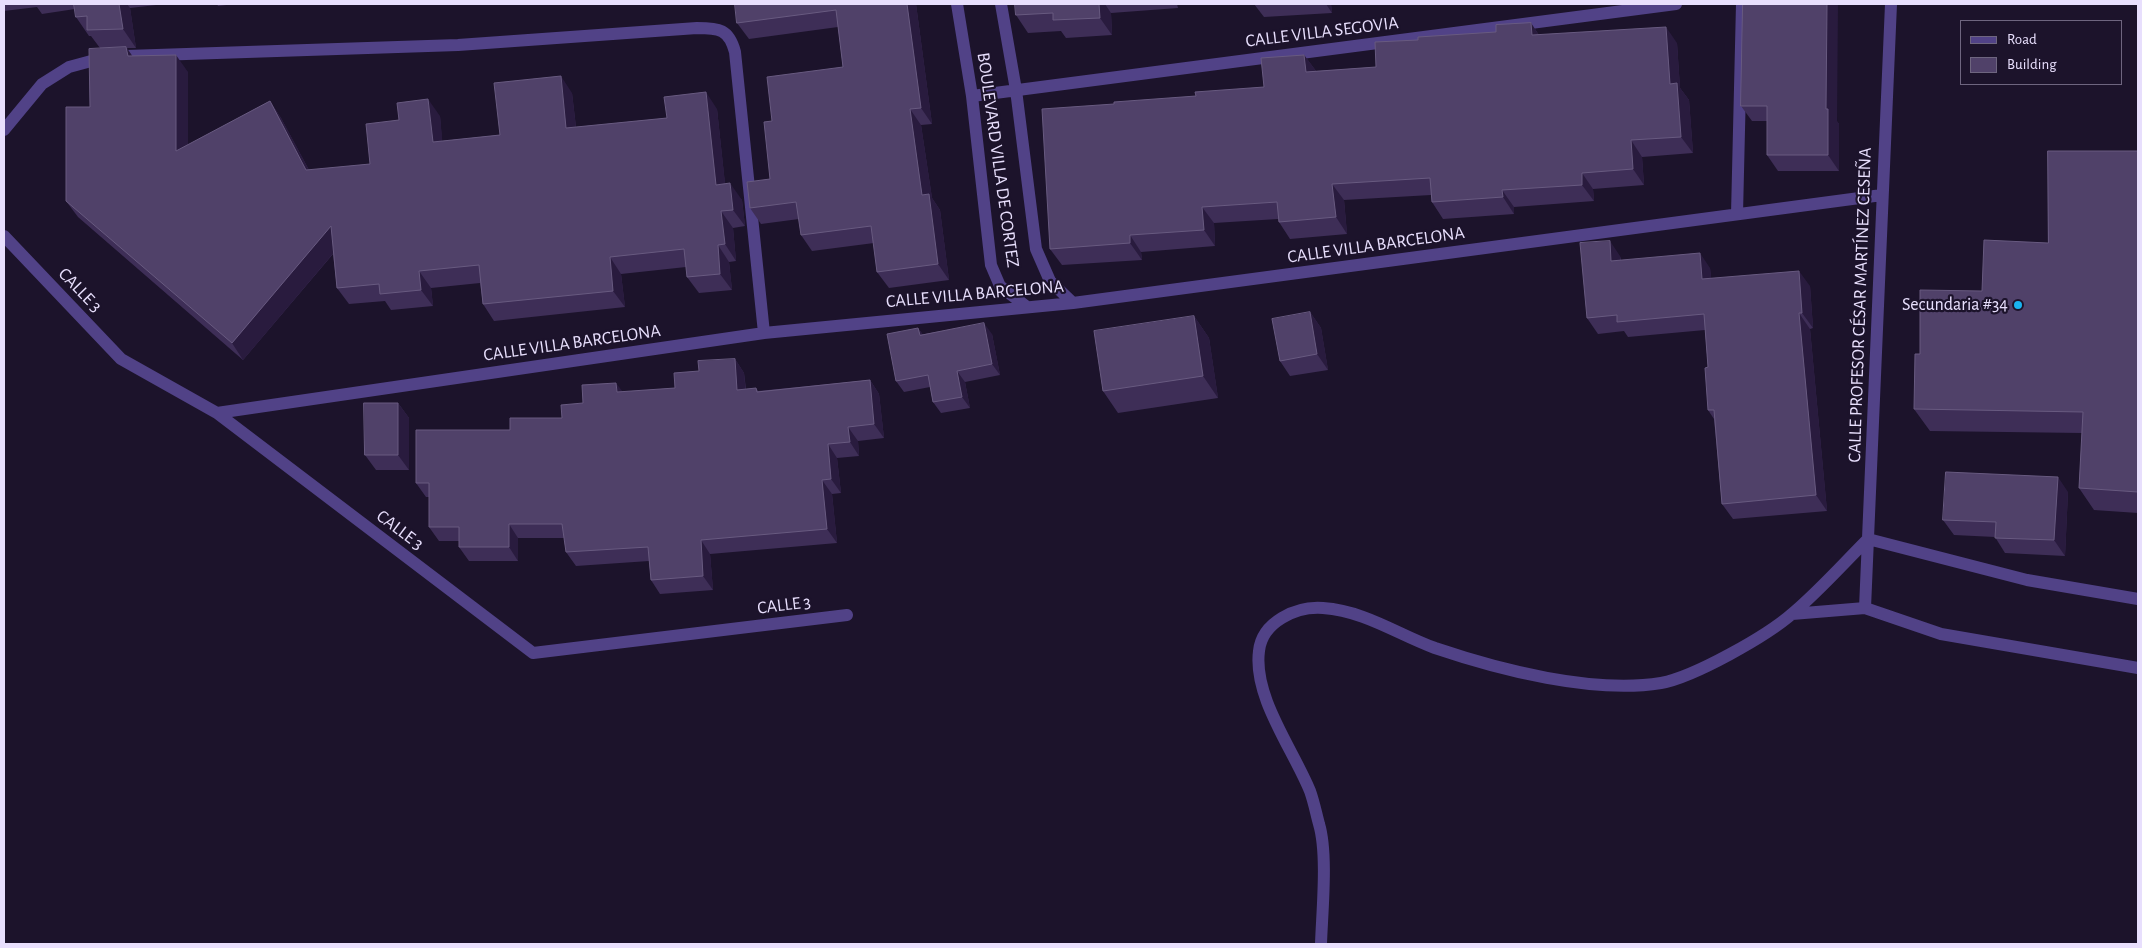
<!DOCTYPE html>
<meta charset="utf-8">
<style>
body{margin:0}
#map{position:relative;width:2142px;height:948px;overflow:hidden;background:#1c132b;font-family:"Alegreya Sans",sans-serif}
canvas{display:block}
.frame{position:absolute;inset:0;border:5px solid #e8dffd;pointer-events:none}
.legend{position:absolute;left:1960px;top:20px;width:162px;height:65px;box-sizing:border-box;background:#1c132b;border:1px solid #6e657f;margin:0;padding:6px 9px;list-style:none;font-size:15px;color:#e8dffd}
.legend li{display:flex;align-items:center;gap:10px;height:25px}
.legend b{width:25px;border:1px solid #6e657f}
</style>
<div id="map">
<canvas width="2142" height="948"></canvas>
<div class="frame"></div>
<ul class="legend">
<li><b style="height:6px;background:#514287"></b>Road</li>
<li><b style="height:14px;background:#504169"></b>Building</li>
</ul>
</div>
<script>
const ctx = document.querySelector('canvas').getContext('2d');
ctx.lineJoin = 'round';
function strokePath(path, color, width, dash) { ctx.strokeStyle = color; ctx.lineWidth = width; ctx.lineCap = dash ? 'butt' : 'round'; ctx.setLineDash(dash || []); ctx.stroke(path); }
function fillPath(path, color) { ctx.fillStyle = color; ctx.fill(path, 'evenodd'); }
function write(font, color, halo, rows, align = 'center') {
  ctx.font = font + ' "Alegreya Sans",sans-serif'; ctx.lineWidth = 4.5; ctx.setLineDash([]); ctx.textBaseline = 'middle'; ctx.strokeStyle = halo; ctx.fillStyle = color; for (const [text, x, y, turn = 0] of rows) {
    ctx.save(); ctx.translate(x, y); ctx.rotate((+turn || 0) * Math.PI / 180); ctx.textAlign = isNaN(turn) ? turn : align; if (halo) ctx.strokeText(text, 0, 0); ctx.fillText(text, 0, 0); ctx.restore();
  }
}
const minor = new Path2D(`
 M957,4L972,96L991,265L1000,286L1027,307
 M1001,4L1016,90L1036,249L1050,281L1073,303
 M126,56L458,45L697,28C719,28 729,29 735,52L764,333
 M972,96L1676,4
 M4,130L42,84L69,67L106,57
 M1737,214L1742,4
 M4,236L121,359L217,413L533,653L847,615
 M217,413L764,333L1073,303L1882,195
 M1865,608L1891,4
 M1792,614L1865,608L1941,634L2138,668
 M1321,944C1322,912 1328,854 1319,824C1316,813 1314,802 1310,791C1293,749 1253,697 1259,651C1262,622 1296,606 1323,608C1365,611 1397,634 1435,648C1500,670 1593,694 1661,683C1694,677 1767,636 1793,613C1819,591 1843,564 1868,539L2027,580L2138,599`);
const wall = new Path2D(`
 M4,4H165L130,8L136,48H127L132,56L188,72V145L270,101L281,118L309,170L370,164L440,116L442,141L500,135L572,93L576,127L667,118L717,109L725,184L742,200L745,226L733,228L736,261L729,262L732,290L699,293L687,277L686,267L621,274L625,307L494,321L483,304L480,283L431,288L433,306L391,310L385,301L349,304L337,288L333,254L243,360L78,217L66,201L90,107L100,48L91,36H89L76,17L75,9L42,14L37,7L4,11Z
 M217,4H235L218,6Z
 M735,4H916L932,124L921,125L932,198L940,210L949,280L889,288L877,272L874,243L812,251L801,235L799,219L761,224L750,208L770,179L772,121L843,67L838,27L749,39L737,23Z
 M1015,4H1177L1178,8L1111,13L1112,35L1066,38L1061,31L1028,33L1016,15Z
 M1254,4H1331L1332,13L1264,17Z
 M1743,4L1839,124V171H1778L1767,155V121H1752L1741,106Z
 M1531,23L1539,35L1677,43L1680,88L1689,100L1693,153L1642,157L1644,185L1593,189L1594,201L1514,207V214L1443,219L1432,202L1431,195L1344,200L1347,234L1290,239L1279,222L1278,219L1214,223L1215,246L1141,252L1142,260L1062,265L1050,249L1114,104L1196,96L1264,87L1304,55L1316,71L1376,67L1418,40L1496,32Z
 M2138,151V513L2094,510L2079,488L2082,433L1930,431L1914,409L1920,354L1982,291L2048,243Z
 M1620,256L1621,260L1710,268L1711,278L1810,286L1813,328L1810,329L1827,511L1733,519L1722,504L1714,419L1708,410V367L1705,330L1628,337L1624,331L1598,334L1587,318Z
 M1310,312L1321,328L1328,370L1290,376L1280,361Z
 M1194,316L1209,338L1218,398L1118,413L1103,391Z
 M918,328L923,335L992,334L1000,375L965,382L970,408L941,413L933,402L930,387L904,392L896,381Z
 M735,359L744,373L746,389L756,388L758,391L870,380L879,394L884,438L858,441L859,456L837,458L841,493L832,494L837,543L710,554L713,590L660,594L651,580L649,561L576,566L566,552L564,538H518V561H469L459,547V541H439L429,527V497H426L416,483L510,430L562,418L583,403L622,392L675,388L699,371Z
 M398,403L409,418V470H376L365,455Z
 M2068,492L2065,556L2005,553L1995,537L1954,535L1943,520Z`);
const shadedWall = new Path2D(`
 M119,4H127L130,8L136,48L123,29Z
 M907,4H916L932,124L921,108Z
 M1099,4H1105L1111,13L1112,35L1100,18Z
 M1326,4H1331L1332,13Z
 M1827,4H1838L1837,121L1839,124V171L1828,155L1826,109Z
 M1531,23L1542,40L1532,35Z
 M1666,27L1677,43L1680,88L1689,100L1693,153L1681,137L1670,84Z
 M126,47L138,64L128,56Z
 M176,55L188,72V168L176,151Z
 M1304,55L1316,71L1306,72Z
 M561,76L572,93L578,145L566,128Z
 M706,92L717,109L727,202L716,185Z
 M428,99L440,116L444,158L433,142Z
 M270,101L281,118L318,187L306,170Z
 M910,109L921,125L932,198L940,210L949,280L938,264L922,195Z
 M1631,140L1642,157L1644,185L1633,169Z
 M1582,173L1593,189L1594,201L1582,185Z
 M730,183L742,200L745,226L733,210Z
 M1332,184L1344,200L1347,234L1336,217Z
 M1502,190L1514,207V214L1503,197Z
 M1202,207L1214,223L1215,246L1204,230Z
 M721,211L733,228L736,261L725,244Z
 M331,226L342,243L243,360L232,343Z
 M1130,235L1141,252L1142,260L1130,243Z
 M1610,241L1620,256L1622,276L1611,261Z
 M718,245L729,262L732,290L720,274Z
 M1700,253L1710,268L1713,294L1702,279Z
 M610,257L621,274L625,307L613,291Z
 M419,271L431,288L433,306L421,290Z
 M1799,271L1810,286L1813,328L1802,313Z
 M1310,312L1321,328L1328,370L1317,354Z
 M1799,313L1810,329L1827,511L1816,495Z
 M1194,316L1209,338L1218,398L1203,376Z
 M984,323L992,334L1000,375L992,364Z
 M918,328L926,339L920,335Z
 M735,359L744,373L747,404L737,390Z
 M957,371L965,382L970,408L962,397Z
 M870,380L879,394L884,438L874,424Z
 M616,383L626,396L617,392Z
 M398,403L409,418V470L398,455Z
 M848,427L858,441L859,456L850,442Z
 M828,444L837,458L841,493L831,479Z
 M2058,477L2068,492L2065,556L2054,540Z
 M822,480L832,494L837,543L827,529Z
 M4,482L5,504L4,503Z
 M509,524L518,538V561L509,547Z
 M701,540L710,554L713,590L703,576Z`);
const building = new Path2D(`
 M74,4H119L123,29L87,30V16L76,17Z
 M735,4H907L921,108L910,109L922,195L929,194L938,264L877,272L871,226L801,235L796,202L750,208L747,182L770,179L764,122L772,121L767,77L843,67L836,10L737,23Z
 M1015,4H1099L1100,18L1053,20V13L1016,15Z
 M1743,4H1827L1826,109H1828V155H1767V106H1741Z
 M1531,23L1532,35L1666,27L1670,84L1677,83L1681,137L1631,140L1633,169L1582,173V185L1502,190L1503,197L1432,202L1430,178L1332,184L1336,217L1279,222L1277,202L1202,207L1204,230L1130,235V243L1050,249L1042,109L1114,104V102L1196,96L1195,92L1264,87L1261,58L1304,55L1306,72L1376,67L1375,42L1418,40V37L1496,32V25Z
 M126,47L128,56L176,55V151L270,101L306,170L370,164L366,124L399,120L397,103L428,99L433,142L500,135L494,83L561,76L566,128L667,118L664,97L706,92L716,185L730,183L733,210L721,211L725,244L718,245L720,274L687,277L684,249L610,257L613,291L483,304L479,265L419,271L421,290L380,294L379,284L337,288L331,226L232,343L66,201V107H90L89,49Z
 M2048,151H2138V492L2079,488L2083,412L1914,409L1915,354H1920V290L1982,291L1984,240L2048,243Z
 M1610,241L1611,261L1700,253L1702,279L1799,271L1802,313H1799L1816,495L1722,504L1714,410H1708L1705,368L1708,367L1704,314L1617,322V315L1587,318L1580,243Z
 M1310,312L1317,354L1280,361L1272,319Z
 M1194,316L1203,376L1103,391L1094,331Z
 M984,323L992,364L957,371L962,397L933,402L928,375L896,381L887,334L918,328L920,335Z
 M735,359L737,390L756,388L757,392L870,380L874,424L848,427L850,442L828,444L831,479L822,480L827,529L701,540L703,576L651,580L648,547L566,552L562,524H509V547H459V527H429V483H416V430H510V418H562L561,405L583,403L582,385L616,383L617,392L675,388L674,373L699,371L698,361Z
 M364,403H398V455H365Z
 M1946,472L2058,477L2054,540L1995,538L1996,522L1943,520Z`);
const markers = [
 [2018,305,5,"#19b3f0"]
];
const streetNames = [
 ["CALLE VILLA SEGOVIA",1322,32,-7],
 ["BOULEVARD VILLA DE CORTEZ",998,160,82],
 ["CALLE VILLA BARCELONA",1376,245,-8],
 ["CALLE 3",80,290,46],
 ["CALLE VILLA BARCELONA",975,294,-5],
 ["CALLE PROFESOR CÉSAR MARTÍNEZ CESEÑA",1860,305,-88],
 ["CALLE VILLA BARCELONA",572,343,-8],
 ["CALLE 3",400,530,37],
 ["CALLE 3",784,605,-7]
];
const poiNames = [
 ["Secundaria #34",2008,305]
];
strokePath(minor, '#514287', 12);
fillPath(wall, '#3e2e57');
fillPath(shadedWall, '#291b3e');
fillPath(building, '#504169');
strokePath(building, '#685a80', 1);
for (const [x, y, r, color] of markers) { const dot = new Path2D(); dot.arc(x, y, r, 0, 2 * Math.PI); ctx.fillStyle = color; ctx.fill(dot); strokePath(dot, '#1c132b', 2); }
write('18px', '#e8dffd', '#1c132b', streetNames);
write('18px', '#e8dffd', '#1c132b', poiNames, 'right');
</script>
